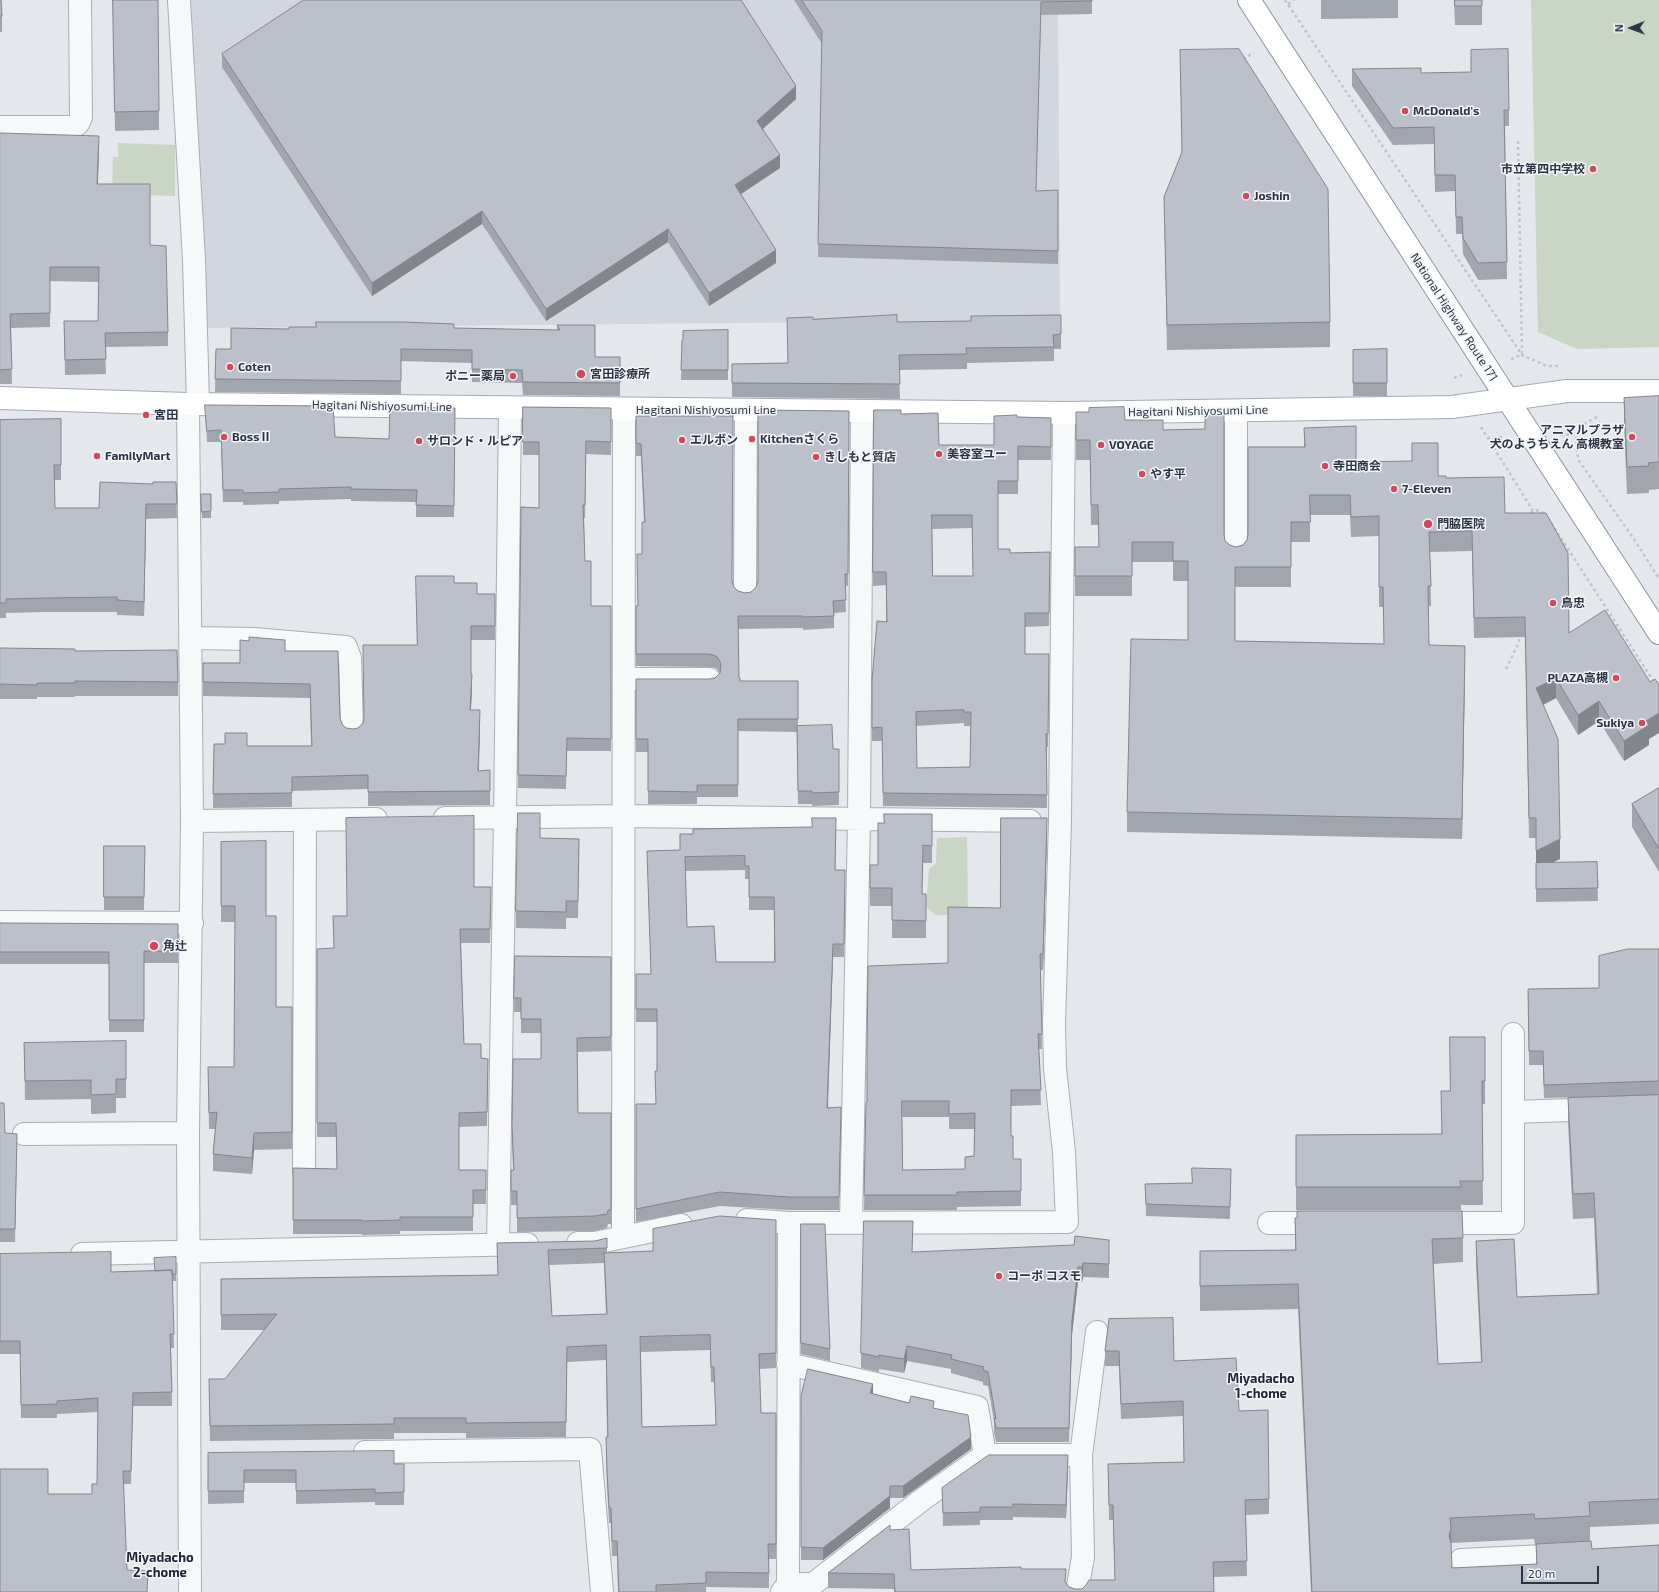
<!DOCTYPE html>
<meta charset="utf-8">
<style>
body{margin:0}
#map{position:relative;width:1659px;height:1592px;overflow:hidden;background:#e4e7ec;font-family:"Exo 2",sans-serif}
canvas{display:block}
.north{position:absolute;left:1611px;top:8px;width:40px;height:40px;-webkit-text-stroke:3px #f4f6f9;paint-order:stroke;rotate:269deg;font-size:11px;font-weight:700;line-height:16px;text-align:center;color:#2b3445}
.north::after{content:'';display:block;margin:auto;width:14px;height:18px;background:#2b3445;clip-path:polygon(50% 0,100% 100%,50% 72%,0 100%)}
.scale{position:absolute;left:1521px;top:1566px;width:78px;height:18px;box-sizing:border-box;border:2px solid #2b3445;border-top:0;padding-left:5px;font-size:12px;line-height:14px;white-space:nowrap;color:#2b3445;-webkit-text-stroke:3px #f4f6f9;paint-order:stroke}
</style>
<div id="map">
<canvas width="1659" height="1592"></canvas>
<div class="north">N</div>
<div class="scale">20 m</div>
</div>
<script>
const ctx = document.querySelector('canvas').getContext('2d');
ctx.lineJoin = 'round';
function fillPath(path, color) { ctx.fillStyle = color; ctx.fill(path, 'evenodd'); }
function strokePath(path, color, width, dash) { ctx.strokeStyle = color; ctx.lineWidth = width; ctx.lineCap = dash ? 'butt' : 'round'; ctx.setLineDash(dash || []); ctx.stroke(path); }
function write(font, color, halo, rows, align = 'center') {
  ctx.font = font + ' "Exo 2","Noto Sans JP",sans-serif'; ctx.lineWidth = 3; ctx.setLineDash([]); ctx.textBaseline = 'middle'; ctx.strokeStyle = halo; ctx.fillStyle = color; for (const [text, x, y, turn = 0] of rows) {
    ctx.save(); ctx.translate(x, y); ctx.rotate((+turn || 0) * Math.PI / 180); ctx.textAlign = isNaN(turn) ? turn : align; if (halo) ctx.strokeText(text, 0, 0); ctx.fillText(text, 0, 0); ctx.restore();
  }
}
const built = new Path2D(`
 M191,0H1058L1060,320L207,328L196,212Z`);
const green = new Path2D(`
 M1531,0H1659V347L1577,349L1538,332Z
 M118,143L175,145V196L112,194L113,157H118Z
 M967,837L968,915H935L926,906L929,869L936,863L937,838Z`);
const path = new Path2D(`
 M1285,0L1522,355L1547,366H1559
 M1288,4L1294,0
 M1243,59L1254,53
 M1518,141L1522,355
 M1511,359L1522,355
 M1454,378L1462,375
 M1597,417L1584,424L1576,434L1577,453L1579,461L1636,542L1659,579
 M1481,427L1533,511
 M1560,435L1576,434
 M1487,438L1503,437
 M1525,515L1536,510L1546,514
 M1548,518L1654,682
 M1506,669L1519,642V635`);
const minor = new Path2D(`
 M179,0L194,260L198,403
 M0,127H70C77,126 79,124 81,117L80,0
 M188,404L192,821L188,1133L190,1592
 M1236,411V554
 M745,593L746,411
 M190,638L254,639L346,647L350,658L352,731
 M624,679H709
 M445,818L625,816L1030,821
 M192,821L376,819
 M0,922L192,923
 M1513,1112L1659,1107
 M24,1134L188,1133
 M304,1170L305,820
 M747,1220L789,1223L1067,1222L1064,1152L1055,1068L1054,1025L1060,821L1064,413
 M851,1223L859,819L862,411
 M1269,1223H1325
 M1433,1223H1513V1034
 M623,1237L624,409
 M578,1243H595L681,1225
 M498,1245L505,817L510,408
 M82,1254L527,1244
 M788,1364L977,1407L985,1455
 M365,1452L590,1449L602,1592
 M1461,1560L1566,1555
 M788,1584H813L923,1499L985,1455H1081
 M782,1592L788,1584L789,1223
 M1077,1592L1083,1557L1081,1455L1097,1332`);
const major = new Path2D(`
 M0,398L188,404L1064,413L1452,407L1567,391H1659`);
const highway = new Path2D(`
 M1249,0L1659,633`);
const wall = new Path2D(`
 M0,0L2,16V32H0Z
 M113,0L159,111V130L115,131Z
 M794,0H1092V14L1041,15L1036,191L1058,190V264L818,257L822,44Z
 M1321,0H1398V18L1321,19Z
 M1454,0H1482V25H1455Z
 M1180,50L1330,322V347L1167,350L1164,197L1182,153Z
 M222,54L796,99L763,129L780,168L741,194L776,263L709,306L668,242L546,321L482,224L372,296L222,67Z
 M1352,69L1421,73L1509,110V126H1505L1507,279L1478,280L1463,254L1462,234H1456L1455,191L1435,192L1434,144L1393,145L1352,86Z
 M0,133L99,150L98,184L150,245L168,332V346L105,347L106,374L65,375L64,321H98L99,282L50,281V327L11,328L12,384H0Z
 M1061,315V349H1054V361L967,363V369L899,370L900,399L732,397V364L788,363L787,318L813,319L897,322L971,321Z
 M557,325L595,357H620V396L523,395L522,383L472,382V363L401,361V394L215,392L216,349H231L289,329L316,327L454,328L557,330Z
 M728,330V380H681L682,340Z
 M1387,349V396H1353V350Z
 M1659,396V489L1649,490V493L1627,494L1624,425V398Z
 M205,405L335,437L389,439L455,408L454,517H416V502L351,501V499L279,501V504L243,505V502H223L221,442H207Z
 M523,407L611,408V455L586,454L585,518H584L585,561L591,606H611V751H567L566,789L518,788L521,507L539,508V455H523Z
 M874,410L901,414L939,445H994L1017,417L1051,418V460H1018V494H998V549L1010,553L1050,552L1049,626L1025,627V654H1049L1048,747H1047V808L883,806L882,741H872V680L886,622V585L873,586ZM972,528L973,576H933L932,529ZM964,723V726H971L970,767L917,768L916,726Z
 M849,411L848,586H845L846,612L834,613V628L803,630V628L738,629L739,678L740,681H798V726L833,749H839V805L812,806V804H798L797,732L738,731V797H697V804H648V752H636V679H709L715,678L720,673L716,668L709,667L636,666V606H638L644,522L641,456H636V416L733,581L734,587L738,591L745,593L751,592L756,587Z
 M1205,411L1224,534L1225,541L1230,545L1236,547L1243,545L1247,540L1304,447V428L1356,462L1446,478L1505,513L1569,633L1649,739V745L1624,761L1599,721L1578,735L1556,698L1543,705L1560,859L1551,863L1597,862L1598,901L1536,902V838H1529L1525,637L1474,638L1472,551L1430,552L1431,606H1428L1429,645L1465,666L1462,839L1127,832V812L1188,640V581H1173V562H1132V596H1075V547H1099L1098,525H1091L1090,460H1076V412L1125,420L1163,430L1205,429ZM1310,515H1350L1351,537L1379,536V607H1383L1384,644L1235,641V587H1291V542H1310Z
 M61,419V480H54L55,508H99L153,484L176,482L177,518L146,519L144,616L117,615V612H45L6,613V618H0V420Z
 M201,494H211V518H202Z
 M454,583L477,594H495V640H471V674L472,688L471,710L480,724L479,771L490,770V805L368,806V789L292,791V807L213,808L214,744L247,746H311L310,698L203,696V663H240L285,651L340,718L342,724L346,728L353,729L358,728L363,723L417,645Z
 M0,648L75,651L178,682V696H75V697H37V699H0Z
 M1659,788V872L1632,827V804Z
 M932,814V863H923L922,894H926V938H892V906H870V865H878L884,823Z
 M836,831L835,870H845L844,957H833L828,1107L841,1120L839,1210H789L720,1206L636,1222V1104H656L655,1071H657V1022H636V974H651L647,851L680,850ZM745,870V879H749V910H774V962H716L687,927L685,871Z
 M1047,833L1043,970H1040L1042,1049H1039L1041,1105L1011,1106V1136L1013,1159H1021V1206L957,1207V1210H864L867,1103L948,963L1000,908ZM902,1117H949V1129H974V1156L965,1169L903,1170Z
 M540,838L579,839L578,918H566V929L516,928V911Z
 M221,842L266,916L276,1007H292V1149L254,1150L252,1174L213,1171V1154L215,1129H209L208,1067H234L235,922H221Z
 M104,846H145L144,910H104Z
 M474,887L491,901L490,943H461L464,1044L481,1058L488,1059L487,1126L459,1127V1170H486V1204H473V1231H400V1234L362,1235V1234H293V1168L337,1169L336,1137H317V949L334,948L333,916H347Z
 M0,923L178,924V963H144V1032H109V964H0Z
 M1659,949V1095L1544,1098L1543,1065H1529L1528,989L1599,988Z
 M515,956L611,957V1051L577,1052L578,1113H611V1224H608L607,1228L594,1231L517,1232V1205H511V1170H513L512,1140L513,1059H541V1033H521V1012H514Z
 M1485,1037V1104H1482L1483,1205H1461V1210H1296V1135L1441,1134L1450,1091Z
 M24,1043L126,1079V1098H116V1113L91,1114V1099L25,1100Z
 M1659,1095V1524L1590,1527V1541L1535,1544L1534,1539L1451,1543L1452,1568L1536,1564V1544L1592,1549L1659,1592H1311L1298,1309L1200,1311V1251L1295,1250V1218L1463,1238V1262L1433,1264L1438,1364L1481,1362L1476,1265V1241L1517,1297L1597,1294L1594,1218L1573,1219L1568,1123V1098Z
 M0,1103L5,1133L17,1147L15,1242H0Z
 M1231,1169L1230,1219L1146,1216L1145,1184L1192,1183Z
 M776,1220V1368L759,1369L761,1413H776V1559H769V1588L706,1587V1592H618L617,1556H612L611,1523H609L607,1486L606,1437H607L606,1360L567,1362L566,1437L466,1438V1433H394V1439L210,1441L209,1379H225L265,1330H221V1279L498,1275L497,1243L595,1241L607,1238V1253L653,1251ZM604,1263L606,1314L552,1316L549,1265ZM710,1350L711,1382H714L716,1425L642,1427L641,1352Z
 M801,1224L830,1349V1361L801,1354Z
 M913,1235L912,1252L1109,1255V1278L1083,1277L1082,1282L1078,1281L1072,1334L1069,1442H996L994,1433V1421L988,1386L983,1385V1382L951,1373V1369L907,1361L904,1373L879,1369V1372L861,1368V1353Z
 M0,1254L111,1272L155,1271L176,1257V1281H172L174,1348H171L172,1406H133L131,1484H124L0,1592L48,1494H92V1484H97L98,1412L57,1414V1418H21L20,1354H0Z
 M1109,1319L1174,1361L1239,1411L1269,1499V1514L1246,1515L1247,1576L1213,1577L1214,1592H894V1589L828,1588V1573L890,1530L911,1570L1021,1569L1066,1582L1069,1587L1075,1589H1082L1115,1580L1113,1520H1109L1108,1464L1184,1462L1183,1416L1121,1419L1119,1366H1105V1351Z
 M873,1394L909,1403L934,1408L971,1449L903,1498H890V1508L823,1560H801V1396Z
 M208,1453L394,1464H404V1505H375V1502L296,1504V1483H244V1503L208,1504Z
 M1068,1468L1066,1518L1013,1517V1520H980V1525L943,1526L942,1488Z`);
const shadedWall = new Path2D(`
 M796,86V99L757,134V121Z
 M99,136V150L97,198V184Z
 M780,155V168L735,198V185Z
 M482,211V224L372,296V283Z
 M668,229V242L546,321V309Z
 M776,250V263L709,306V293Z
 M146,504V519L144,616V602Z
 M1465,646V666L1462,839V819Z
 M472,674V688L470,723V710Z
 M1556,678V698L1536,708V688Z
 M1599,701V721L1578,735V715Z
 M480,710V724L478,785V771Z
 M1659,713V733L1649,739V745L1624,761V741L1646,721Z
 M836,818V831L835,883V870Z
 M1047,818V833L1043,970V954Z
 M1560,839V859L1536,870V851Z
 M833,944V957L827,1121V1108Z
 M254,1133V1150L252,1174V1158Z
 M1083,1263V1277L1082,1282V1267Z
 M1078,1267V1281L1072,1334L1069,1442L1072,1320Z
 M907,1346V1361L904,1373V1359Z
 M873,1384V1396L870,1393Z
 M971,1437V1449L903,1498V1486Z
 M1068,1455V1468L1066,1518V1505Z
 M890,1496V1508L823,1560V1548Z
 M1451,1529V1553L1449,1536Z`);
const building = new Path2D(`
 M0,0H1L2,16H0Z
 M113,0H158L159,111L115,112Z
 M304,0H741L796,86L757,121L780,155L735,185L776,250L709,293L668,229L546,309L482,211L372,283L222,54Z
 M802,0H1092V1L1041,2L1036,191L1058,190V251L818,244L822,31Z
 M1455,0H1482V6H1455Z
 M1239,49L1328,189L1330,322L1167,325L1164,197L1182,152L1180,50Z
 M1508,49L1509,110H1504L1507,262L1478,263L1463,238L1462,217H1456L1455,175H1435L1434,127L1393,128L1352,69L1421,68V73L1471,72V50Z
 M0,133L99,136L97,184H150V245L166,246L168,332L105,333L106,359L65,360L64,321H98L99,267H50V313L10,314L12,369L0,370Z
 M897,315V322L971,321V316L1061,315V334L1053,335L1054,347L966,348L967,354L899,355L900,384L732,383V364L788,363L787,318L813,317V319Z
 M316,322H402L454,324V328L560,330L557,325H595V357H620V383L523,382L522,370L472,369V350L401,349V381L215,379L216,349H231V328L289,329V327H316Z
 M728,330V370H681L682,340H683V331Z
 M1387,349V383H1353V350Z
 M1659,396V462L1648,463L1649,466L1627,467L1624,398Z
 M205,405L333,406L335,437L389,439L390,407L455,408L454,506L416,505L417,490L351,489V487L279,489V492L243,493V490H223L221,430L207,431Z
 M523,407L611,408V442L586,441L585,505H583L585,561H591V606H611V739L567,738L566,776L518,775L521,507L539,508V442H523Z
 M1124,407L1125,420H1163V430L1205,429V411H1224V534L1225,541L1230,545L1236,547L1243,545L1247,540L1248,534V447H1305L1304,428L1356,426V462L1412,461V443H1438V476H1446V478L1504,477L1505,513H1546L1568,553L1569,633L1605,610L1650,682L1655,679L1659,685V713L1646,721L1649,725L1624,741L1599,701L1578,715L1556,678L1536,688L1558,739L1560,839L1536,851V818H1529L1525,617L1474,618L1472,531L1429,532L1431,586H1428L1429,645L1465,646L1462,819L1127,812L1131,639L1188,640V561H1173V542H1132V576H1075V547H1099L1098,505H1091L1090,440H1076V412H1089V408ZM1310,495H1350L1351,517L1379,516V587H1383L1384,644L1235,641V567H1291V522H1310Z
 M733,410L732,581L734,587L738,591L745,593L751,592L756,587L758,581V410L849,411L848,574H845L846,600L833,601L834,616L803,617V616H738L739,678H740V681H798V719H738V785H697V792L648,791V739H636V679H709L715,678L720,673L721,666L720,661L716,656L709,654H636V606H638L637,554H642V522H645L641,444L636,443V416H733Z
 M874,410H901V414L938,413L939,445H994V416L1017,415V417L1051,418V447L1018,446V481H998V549H1010V553L1050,552L1049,613H1025V654H1049L1048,734H1046L1047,795L883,793L882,727L872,728V680L877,621L887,622L886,572H873ZM932,515H972L973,576H933ZM964,710V712H971L970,767L917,768L916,712Z
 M61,419V465H54L55,508H99L100,482L153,484V482H176L177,504H146L144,602L117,600V597L45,598L6,599V603H0V420Z
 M201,494H211V511L202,512Z
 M416,576H454V583H477V594H495V626H471V674H472L470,710H480L478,771L490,770V791L368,792V775L292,777V793L213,794L214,744H225V733H247V746H312L310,684L203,682V663H240V640L249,641V637L285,640V651H338L340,718L342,724L346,728L353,729L358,728L363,723L364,717L363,645H417Z
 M0,648L75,649V651L177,650L178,682L75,681V683H37V685L0,684Z
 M832,725L833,749H839V792L812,793V791H798L797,726Z
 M1659,788V849L1632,804Z
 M518,813H540V838L579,839L578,901H566V912L516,911Z
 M884,814H932V846L923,845L922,894H926V921L892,920V888H870V865H878V823H884Z
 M474,816V887H491L490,929H460L464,1044H481V1058L488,1059L487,1112L459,1113V1170H486V1190H473V1217H400V1220L362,1221V1220H293V1168L337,1169L336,1123H317V949L334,948L333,916H347L346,818Z
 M812,818H836L835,870H845L844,944H833L827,1108L841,1107L839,1197H789L720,1192L636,1209V1104H656L655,1071H657V1009H636V974H651L647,851L680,850V834H693V829L812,827ZM745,856V866H749V897H774L775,962H716L714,926L687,927L685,857Z
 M1001,818H1047L1043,954H1040L1042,1034H1038L1041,1090H1011V1136H1013V1159H1021V1191L957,1192V1195H864L866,1103L867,1102V1054L868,966L948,963V907L1000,908ZM902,1101H949V1114L975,1113L974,1156L965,1157V1169L903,1170Z
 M266,841V916H276V1007H292V1132L254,1133L252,1158L213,1154L217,1112L209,1113L208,1067H234L235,906H221V842Z
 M104,846H145L144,897H104Z
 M1597,862L1598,888L1536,889V863Z
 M0,923L178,924V951H144V1020H109V952H0Z
 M1628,949H1659V1081L1544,1085L1543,1051H1529L1528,989L1599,988V956Z
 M515,956L611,957V1037L577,1038L578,1113H611V1210H608L607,1214L594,1216L517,1218V1191H511V1170H514L512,1125L513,1059H541V1019H521V998H514Z
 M1450,1037H1485V1081H1482L1483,1181H1460L1461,1187H1296V1135L1442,1134L1441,1091H1450Z
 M126,1041V1079H116V1094L91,1095V1080L25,1081L24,1043Z
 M1659,1095V1499L1589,1502L1590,1516L1535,1519L1534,1514L1450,1518L1451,1529L1449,1536L1451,1543L1452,1568L1537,1564L1536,1544L1591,1541L1592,1549L1659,1545V1592H1312L1298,1284L1200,1286V1251L1296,1250L1295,1218H1297V1211H1462L1463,1238L1432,1239L1438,1364L1482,1362L1476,1241L1514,1239L1517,1297L1599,1294L1594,1193L1573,1194L1568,1098Z
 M0,1103H4L5,1133L17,1134L15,1229H0Z
 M1192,1168L1231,1169L1230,1207L1146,1204L1145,1184L1192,1183Z
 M720,1216L776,1220V1353L759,1354L761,1413H776V1544H768L769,1573L706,1572V1583L656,1585V1592H619L617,1541H612L611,1508H609L607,1471L606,1437H608L606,1345L567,1347L566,1422L466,1423V1418H394V1424L210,1426L209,1379H225L277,1314L221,1315V1279L498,1275L497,1243L595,1241L607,1238V1248L548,1250L552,1316L607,1314L604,1253L653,1251V1229ZM710,1335L711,1367H714L716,1425L642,1427L640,1337Z
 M864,1221H913L912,1252L1074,1245L1075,1236L1109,1240V1264L1083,1263L1082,1267H1078L1072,1320L1069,1428H996L994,1418L996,1419L988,1372L983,1370L984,1367L951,1359L952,1355L907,1346L904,1359L879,1355V1357L861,1353Z
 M801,1224H825L830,1349L801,1343Z
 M111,1252V1272L172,1270L174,1334H170L172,1392L133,1393L131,1471H123L127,1570L148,1571L147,1592H0V1469H48V1494H92V1484H97L98,1398L57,1401V1404L21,1405L20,1341H0V1254Z
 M176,1257V1274H172V1270L155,1271L154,1258Z
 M1173,1318L1174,1361L1236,1358L1239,1411L1268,1410L1269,1499L1245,1500L1247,1561L1213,1562L1214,1592H895L894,1574L828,1573L890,1525V1530L909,1529L911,1570L1021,1567V1569H1066L1065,1582L1069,1587L1075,1589H1082L1086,1585L1089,1580H1115L1113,1505H1109L1108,1464L1184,1462L1183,1401L1121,1404L1119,1351H1105L1109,1319Z
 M808,1369L873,1384L870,1393L909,1403L911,1396L934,1401L933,1408L968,1415L971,1437L903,1486H890V1496L823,1548L801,1547V1396Z
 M394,1451V1464H404V1492L375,1493V1489L296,1491V1470H244V1491H208V1453Z
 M989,1455H1068L1066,1505L1013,1504V1507H980V1512L943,1513L942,1488Z`);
const markers = [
 [1405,111,4,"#d1495b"],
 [1593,169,4,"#d1495b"],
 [1246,196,4,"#d1495b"],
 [230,367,4,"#d1495b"],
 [581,374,5,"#d1495b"],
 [513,376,4,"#d1495b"],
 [146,415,4,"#d1495b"],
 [224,437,4,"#d1495b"],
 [1632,437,4,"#d1495b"],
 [752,439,4,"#d1495b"],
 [682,440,4,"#d1495b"],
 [419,441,4,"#d1495b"],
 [1101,445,4,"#d1495b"],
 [939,454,4,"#d1495b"],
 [97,456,4,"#d1495b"],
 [816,457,4,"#d1495b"],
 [1325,466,4,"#d1495b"],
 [1142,474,4,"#d1495b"],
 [1394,489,4,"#d1495b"],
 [1428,524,5,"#d1495b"],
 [1553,603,4,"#d1495b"],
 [1616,678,4,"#d1495b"],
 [1642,723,4,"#d1495b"],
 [154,946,5,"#d1495b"],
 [999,1276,4,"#d1495b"]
];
const poiNames = [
 ["McDonald's",1413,111],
 ["市立第四中学校",1585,169,"right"],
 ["Joshin",1254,196],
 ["Coten",238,367],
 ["宮田診療所",590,374],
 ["ポニー薬局",505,376,"right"],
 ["宮田",154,415],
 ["アニマルプラザ",1624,430,"right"],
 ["犬のようちえん 高槻教室",1624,444,"right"],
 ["BossⅡ",232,437],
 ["Kitchenさくら",760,439],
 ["エルボン",690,440],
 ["サロンド・ルピア",427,441],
 ["VOYAGE",1109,445],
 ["美容室ユー",947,454],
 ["FamilyMart",105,456],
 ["きしもと質店",824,457],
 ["寺田商会",1333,466],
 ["やす平",1150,474],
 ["7-Eleven",1402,489],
 ["門脇医院",1437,524],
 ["鳥忠",1561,603],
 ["PLAZA高槻",1608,678,"right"],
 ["Sukiya",1634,723,"right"],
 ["角辻",163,946],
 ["コーポ コスモ",1007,1276]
];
const streetNames = [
 ["National Highway Route 171",1454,317,57],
 ["Hagitani Nishiyosumi Line",382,406,1],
 ["Hagitani Nishiyosumi Line",706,410],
 ["Hagitani Nishiyosumi Line",1198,411,-1]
];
const neighbourhoodNames = [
 ["Miyadacho",1261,1379],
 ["1-chome",1261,1394],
 ["Miyadacho",160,1558],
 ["2-chome",160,1573]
];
fillPath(built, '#d2d6de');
fillPath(green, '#c9d6c5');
strokePath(minor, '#a9aeb7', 24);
strokePath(major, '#a3abb8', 24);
strokePath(highway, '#8b94a3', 24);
strokePath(path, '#c2c5cb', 2.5, [3, 3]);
strokePath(minor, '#f7f8fa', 22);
strokePath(major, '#fff', 22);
strokePath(highway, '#fff', 22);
fillPath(wall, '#a1a5ae');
fillPath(shadedWall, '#83868d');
fillPath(building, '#bbc0ca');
strokePath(building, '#83868d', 1);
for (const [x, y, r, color] of markers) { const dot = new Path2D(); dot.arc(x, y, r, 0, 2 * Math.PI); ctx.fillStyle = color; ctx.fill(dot); strokePath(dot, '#f4f6f9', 1.5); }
write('bold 12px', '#2b3445', '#f4f6f9', poiNames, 'left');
write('12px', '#2b3445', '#f4f6f9', streetNames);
write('bold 13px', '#1d2536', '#f4f6f9', neighbourhoodNames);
</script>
